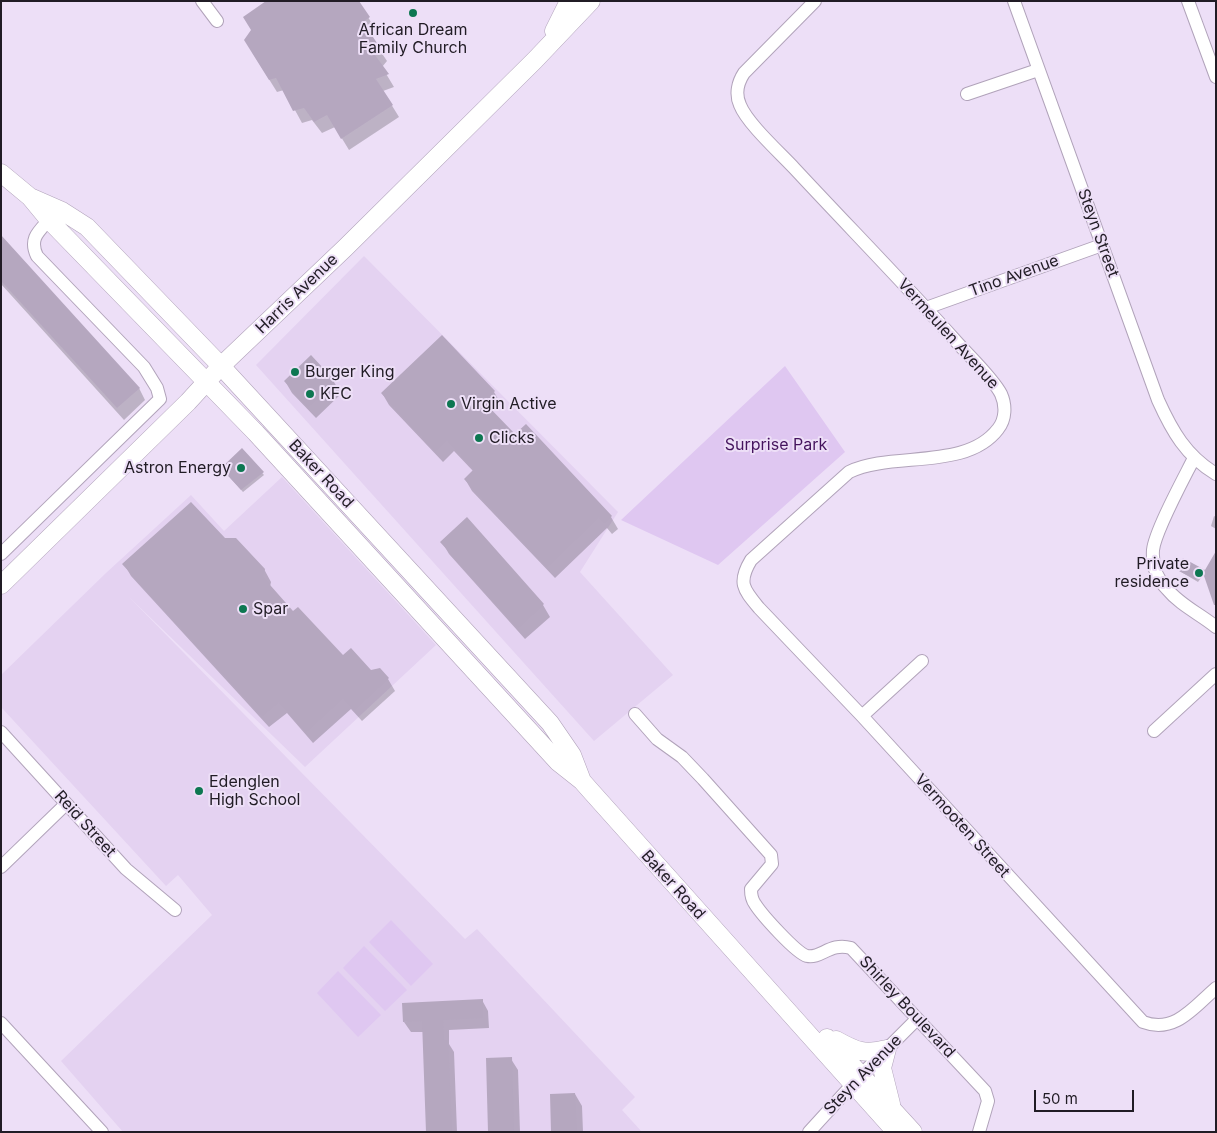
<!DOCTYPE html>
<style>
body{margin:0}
#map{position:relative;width:1217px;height:1133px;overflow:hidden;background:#eddff7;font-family:Inter,sans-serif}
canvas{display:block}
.frame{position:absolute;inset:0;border:2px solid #211c25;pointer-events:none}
.scale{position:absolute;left:1034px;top:1090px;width:100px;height:22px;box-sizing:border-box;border:2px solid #211c25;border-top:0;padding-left:6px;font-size:15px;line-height:18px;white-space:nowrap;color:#211c25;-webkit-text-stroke:4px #eddff7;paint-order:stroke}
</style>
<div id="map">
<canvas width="1217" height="1133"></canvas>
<div class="frame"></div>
<div class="scale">50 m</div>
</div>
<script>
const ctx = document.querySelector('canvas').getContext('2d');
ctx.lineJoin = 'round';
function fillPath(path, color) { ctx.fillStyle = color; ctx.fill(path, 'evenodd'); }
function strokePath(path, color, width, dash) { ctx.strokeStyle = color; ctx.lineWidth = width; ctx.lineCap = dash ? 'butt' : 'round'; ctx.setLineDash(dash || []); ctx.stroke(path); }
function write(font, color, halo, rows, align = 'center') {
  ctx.font = font + ' Inter,sans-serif'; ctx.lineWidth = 4; ctx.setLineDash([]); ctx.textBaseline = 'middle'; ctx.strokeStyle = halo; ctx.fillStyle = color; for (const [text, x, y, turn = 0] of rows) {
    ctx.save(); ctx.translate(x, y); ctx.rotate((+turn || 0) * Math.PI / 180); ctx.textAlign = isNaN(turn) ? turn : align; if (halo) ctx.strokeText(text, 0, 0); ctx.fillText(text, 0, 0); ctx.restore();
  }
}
const built = new Path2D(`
 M364,256L618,512L580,572L673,675L594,741L256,365Z
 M282,477L436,645L305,767L129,597L465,939L477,929L635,1097L622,1110L642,1132H123L61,1061L212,915L178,875L166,886L1,707V675L106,573L191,495L224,531Z`);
const green = new Path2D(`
 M785,366L845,452L718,565L621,520Z
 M391,920L433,964L411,986L369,942Z
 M364,946L407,990L385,1011L343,968Z
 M338,971L381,1015L358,1037L317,993Z`);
const shadow = new Path2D(`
 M358,1L376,30L369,34L387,61L382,67L394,87L383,91L399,117L349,150L335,127L322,133L312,120L302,123L284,90L277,92L252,52Z
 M1,237L139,388L145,400L124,420L1,284Z
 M311,357L334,382L341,394L316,418L292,393L285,381Z
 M494,392L501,404L492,412L514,436L526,425L611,517L618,529L612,534L607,528L555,578L472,491L465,479L473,471L454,451L443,462L389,405L382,393Z
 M242,450L264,475L243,492L224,471Z
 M1214,516L1216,517V529L1211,526Z
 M225,540L264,569L271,582L270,587L293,613L343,657L388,679L395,691L362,721L351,709L313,743L287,713L269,727L131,576L124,564Z
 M442,542L543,605L550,617L525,639L449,554Z
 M1178,570L1206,571L1198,582Z
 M482,1000L488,1011L489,1028L449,1030V1044L454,1052L457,1132H427L424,1032H411L404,1022Z
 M511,1059L518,1070L520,1132H490Z
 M575,1094L582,1106L583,1132H552Z`);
const building = new Path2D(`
 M266,1H359L370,17L363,22L381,49L375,55L389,74L376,79L393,105L341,139L327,115L314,122L304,108L293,111L276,78L269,80L244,40L251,30L243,17Z
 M1,235L140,388L117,408L1,281Z
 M442,335L495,391L484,402L515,434L526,424L612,516L604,523L599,517L547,567L464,479L474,469L447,440L435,451L381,393Z
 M311,355L335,381L308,407L284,381Z
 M242,448L264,472L241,490L221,468Z
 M191,502L225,538H236L265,569L263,577L293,611L298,607L343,655L351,648L371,670L380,668L389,678L354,710L343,698L306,732L279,702L262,716L122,564Z
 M467,517L544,604L518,628L440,542Z
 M1216,551V605H1214L1203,573L1196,580L1177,570L1183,558L1205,570Z
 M483,999V1018L443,1020L444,1040H448L452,1132H426L422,1021L403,1022L402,1003Z
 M512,1057L514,1132H488L486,1058Z
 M575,1093L577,1132H551L550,1094Z`);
const minor = new Path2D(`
 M202,1L217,21
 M815,1L744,73C738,82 735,94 740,105C747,123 779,152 794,168C847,225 902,281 954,339C967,354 993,378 1001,394C1006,405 1006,419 998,429C966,471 892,451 849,472L751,560C737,583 744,590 759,608L862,716L1143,1022C1175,1034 1194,1007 1216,988
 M1014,1L1158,400C1172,431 1186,456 1216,474
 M1188,1L1216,77
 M967,94L1038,70
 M926,308L1102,245
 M1194,458C1184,478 1155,531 1153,550C1152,565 1157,579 1167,589C1180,605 1200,614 1216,627
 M1,554L160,399L157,388L144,367L37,256C29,239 38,232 49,220
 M635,714L657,739L682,757L703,779L771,855L772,864L751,889C751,895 752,900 755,904C762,915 796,953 807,956C821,959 830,942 851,948L985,1091L988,1101L979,1132
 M862,716L922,661
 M1154,731L1216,674
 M1,732L126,869L175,910
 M1,867L66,804
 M1,1023L102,1132
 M809,1132L861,1075L917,1019`);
const secondary = new Path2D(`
 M554,31L569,1
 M1,173L30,197L49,220L256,433L558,762L582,781
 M30,197L62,211L87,227L221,366L550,723L572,755L582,781L589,789L896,1132
 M1,585L188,402L221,366L345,248L535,60L591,1
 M827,1038L913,1132
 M836,1040C856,1051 864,1055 887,1049
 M887,1049L882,1068L891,1104`);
const markers = [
 [413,13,5,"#0d7751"],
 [295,372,5,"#0d7751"],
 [310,394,5,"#0d7751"],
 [451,404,5,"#0d7751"],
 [479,438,5,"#0d7751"],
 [241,468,5,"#0d7751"],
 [1199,573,5,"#0d7751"],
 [243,609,5,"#0d7751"],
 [199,791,5,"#0d7751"]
];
const poiNames = [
 ["African Dream",413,30,"center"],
 ["Family Church",413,48,"center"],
 ["Burger King",305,372],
 ["KFC",320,394],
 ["Virgin Active",461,404],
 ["Clicks",489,438],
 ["Astron Energy",231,468,"right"],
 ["Private",1189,564,"right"],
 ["residence",1189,582,"right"],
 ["Spar",253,609],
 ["Edenglen",209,782],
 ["High School",209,800]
];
const streetNames = [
 ["Steyn Street",1098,233,70],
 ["Tino Avenue",1014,276,-20],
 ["Harris Avenue",297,294,-44],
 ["Vermeulen Avenue",948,334,48],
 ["Baker Road",321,474,47],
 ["Reid Street",85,824,48],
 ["Vermooten Street",962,826,48],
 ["Baker Road",673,885,48],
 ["Shirley Boulevard",907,1007,47],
 ["Steyn Avenue",863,1075,-46]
];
const parkNames = [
 ["Surprise Park",776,445]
];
fillPath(built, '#e4d2f1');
fillPath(green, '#dfc7f1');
fillPath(shadow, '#0003');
fillPath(building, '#b5a7bf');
strokePath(minor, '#b1a3ba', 14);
strokePath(secondary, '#b1a3ba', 19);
strokePath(minor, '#fff', 12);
strokePath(secondary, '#fff', 18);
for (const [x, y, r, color] of markers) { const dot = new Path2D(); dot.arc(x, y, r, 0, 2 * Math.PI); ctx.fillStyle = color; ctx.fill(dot); strokePath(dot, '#eddff7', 2); }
write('16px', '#211c25', '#eddff7', poiNames, 'left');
write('16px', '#211c25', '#eddff7', streetNames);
write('16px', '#45145e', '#eddff7', parkNames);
</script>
